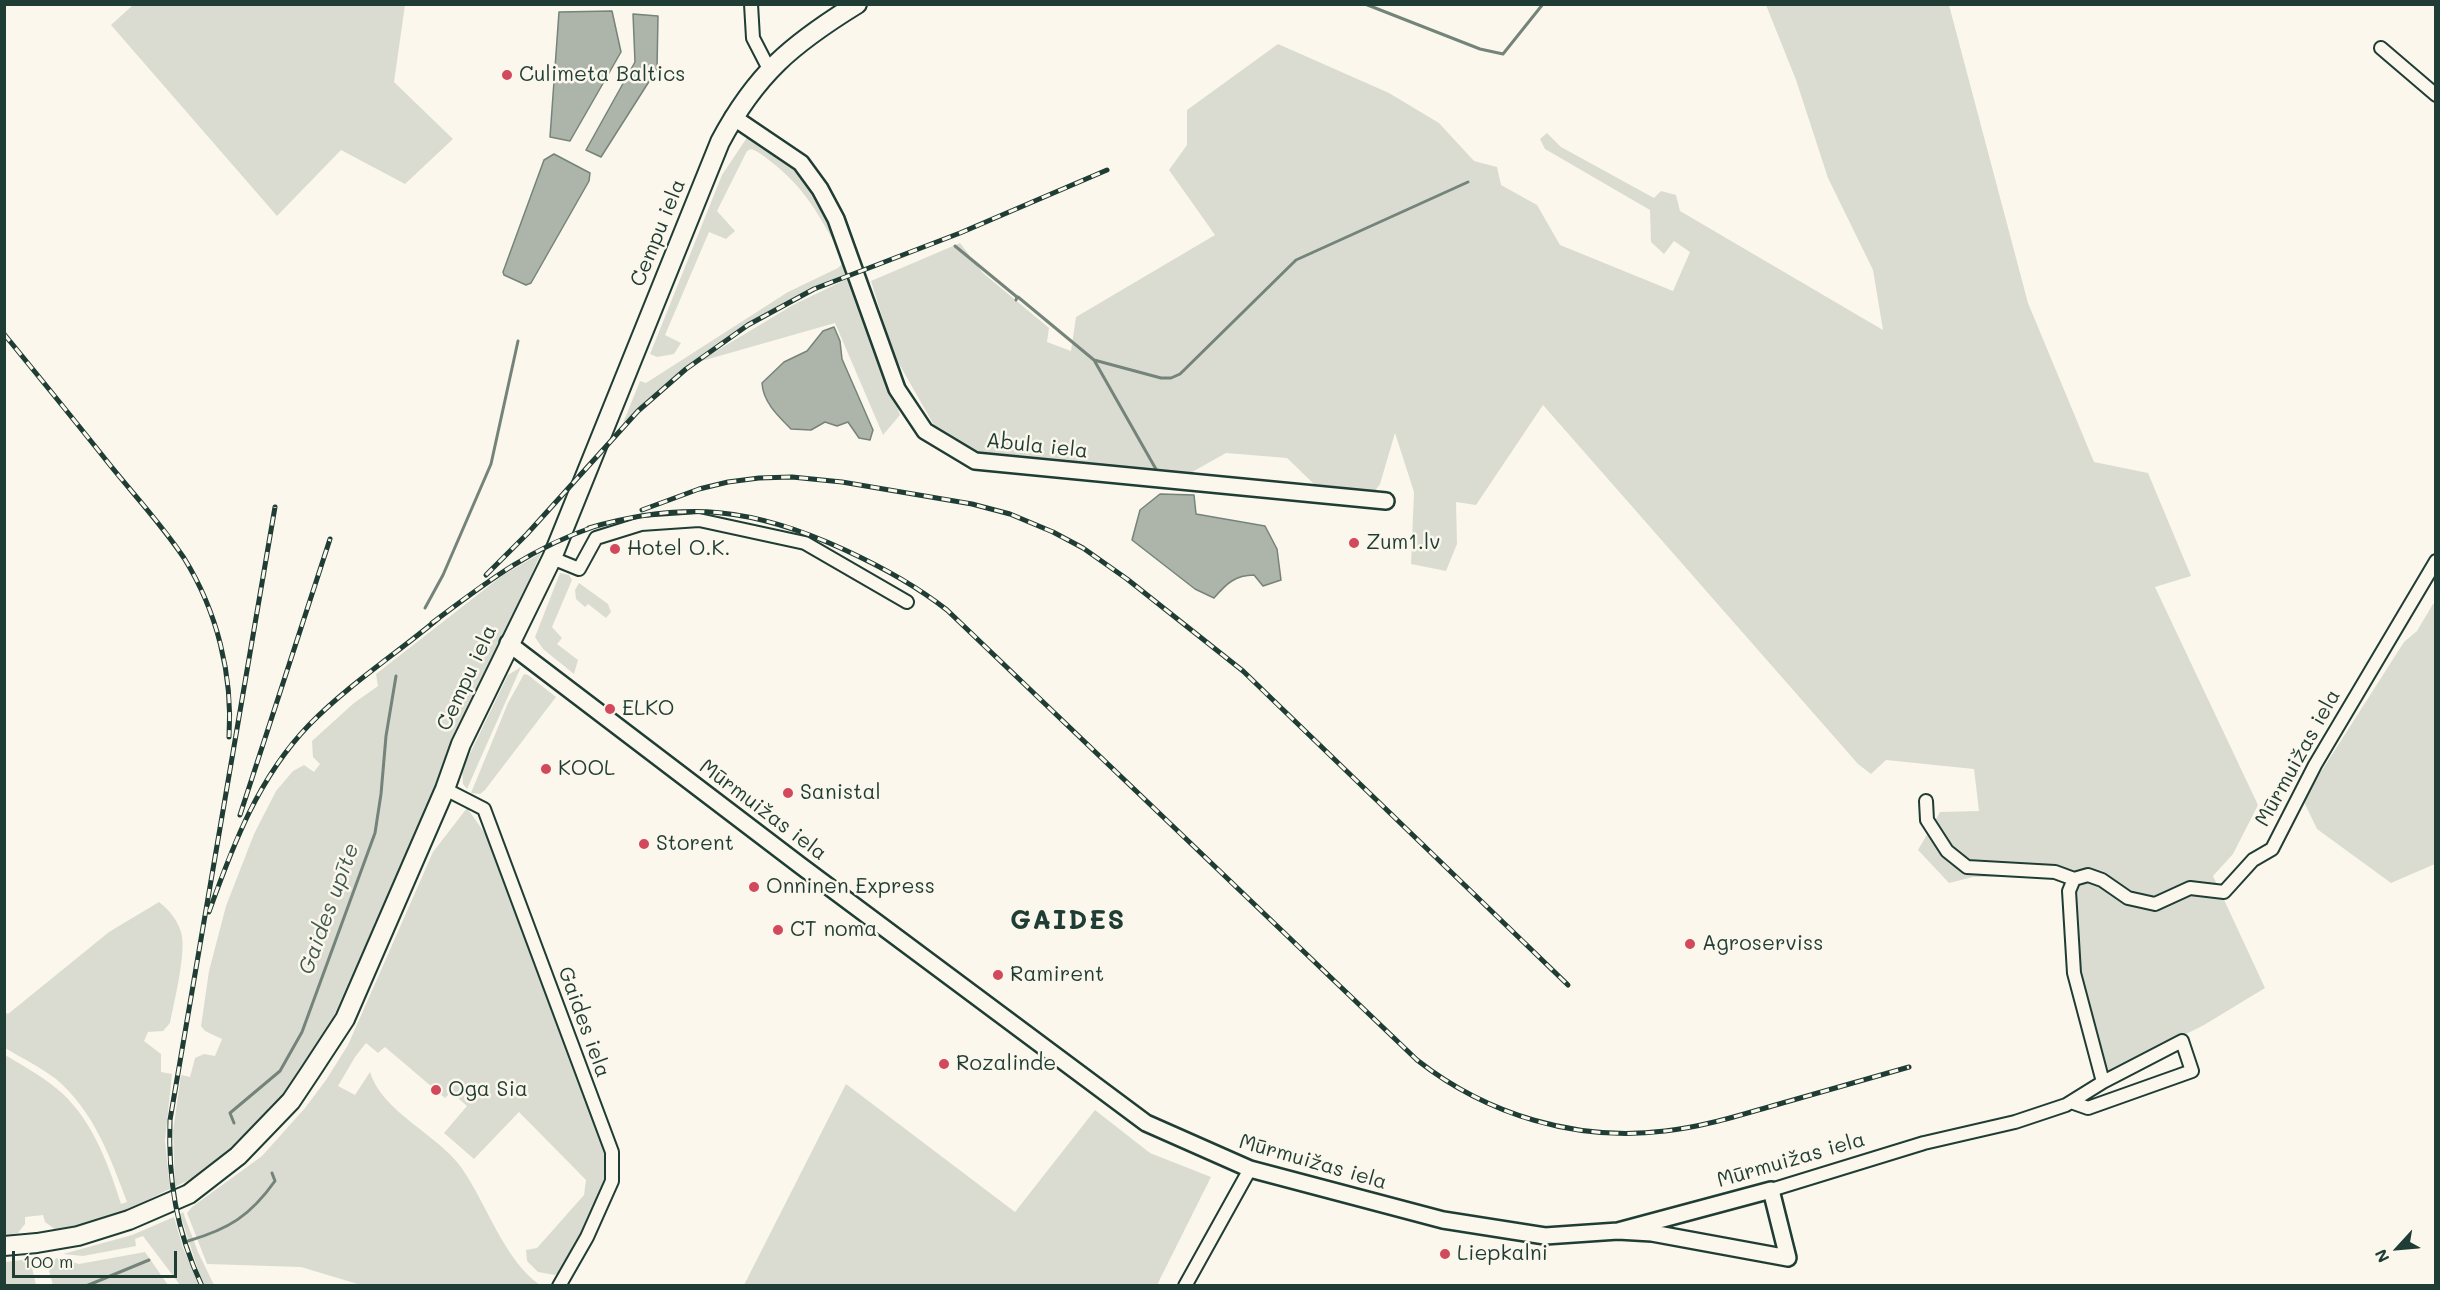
<!DOCTYPE html>
<meta charset="utf-8">
<style>
body{margin:0}
#map{position:relative;width:2440px;height:1290px;overflow:hidden;background:#fbf7ec;font-family:Mali,sans-serif}
canvas{display:block}
.frame{position:absolute;inset:0;border:6px solid #1f3d34;pointer-events:none}
.north{position:absolute;left:2368px;top:1218px;width:60px;height:60px;-webkit-text-stroke:4px #fbf7ec;paint-order:stroke;rotate:244deg;font-size:16px;font-weight:700;line-height:24px;text-align:center;color:#1f3d34}
.north::after{content:'';display:block;margin:auto;width:21px;height:27px;background:#1f3d34;clip-path:polygon(50% 0,100% 100%,50% 72%,0 100%)}
.scale{position:absolute;left:12px;top:1251px;width:165px;height:27px;box-sizing:border-box;border:3px solid #1f3d34;border-top:0;padding-left:8px;font-size:18px;line-height:21px;white-space:nowrap;color:#1f3d34;-webkit-text-stroke:4px #fbf7ec;paint-order:stroke}
</style>
<div id="map">
<canvas width="2440" height="1290"></canvas>
<div class="frame"></div>
<div class="north">N</div>
<div class="scale">100 m</div>
</div>
<script>
const ctx = document.querySelector('canvas').getContext('2d');
ctx.lineJoin = 'round';
function fillPath(path, color) { ctx.fillStyle = color; ctx.fill(path, 'evenodd'); }
function strokePath(path, color, width, dash) { ctx.strokeStyle = color; ctx.lineWidth = width; ctx.lineCap = dash ? 'butt' : 'round'; ctx.setLineDash(dash || []); ctx.stroke(path); }
function write(font, color, halo, rows, align = 'center') {
  ctx.font = font + ' Mali,sans-serif'; ctx.lineWidth = 5; ctx.setLineDash([]); ctx.textBaseline = 'middle'; ctx.strokeStyle = halo; ctx.fillStyle = color; for (const [text, x, y, turn = 0] of rows) {
    ctx.save(); ctx.translate(x, y); ctx.rotate((+turn || 0) * Math.PI / 180); ctx.textAlign = isNaN(turn) ? turn : align; if (halo) ctx.strokeText(text, 0, 0); ctx.fillText(text, 0, 0); ctx.restore();
  }
}
const green = new Path2D(`
 M133,5H405L394,82L453,139L405,184L341,150L277,216L111,25Z
 M1766,5H1949L2028,303L2094,462L2148,473L2191,576L2155,587L2258,805L2233,854L2213,876L2265,988L2204,1025L2105,1075L2077,980L2065,877H1973L1949,883L1918,850L1940,812L1979,811L1974,769L1886,760L1871,774L1858,764L1543,405L1476,505L1456,502L1457,544L1446,571L1411,564L1414,492L1395,433L1380,484L1364,507L1319,501L1315,485L1287,458L1226,453L1185,476L978,458L943,441L894,355L871,281L960,243L983,273L1049,328L1047,342L1071,351L1076,317L1215,235L1169,170L1187,145V110L1278,44L1389,93L1439,123L1474,161L1497,167L1501,185L1537,205L1560,245L1673,291L1690,252L1674,241L1664,254L1651,242L1650,210L1545,149L1540,139L1547,133L1561,147L1654,198L1661,191L1676,195L1680,211L1883,330L1873,270L1828,178L1796,80Z
 M748,136C759,144 772,151 784,160C810,181 823,209 836,239L833,240C814,207 804,189 774,164C766,158 760,152 751,149L747,151L717,211L735,231L726,239L709,232L665,335L681,343L674,354L657,357L650,354L722,175Z
 M841,250L850,273C760,308 692,356 623,423L640,381L646,383L788,292L838,268L842,264L838,252Z
 M851,277L900,415L883,435L835,323L698,362L793,305Z
 M541,553L320,1047C281,1102 238,1158 175,1187L173,1131L181,1075L190,1077L195,1058L204,1054L215,1056L222,1039L205,1031L201,1026L209,971L226,906L254,834L276,791L293,771L304,765L314,772L320,764L313,757L312,741L354,703L378,686L376,674L503,575Z
 M560,573L569,575L572,580L552,627L562,638L557,644L578,660L574,674L543,649L535,637Z
 M579,583L608,604L611,612L606,618L588,604L585,607L576,599L575,590Z
 M2433,604H2435V864L2391,883L2317,829L2303,800L2404,642L2417,631Z
 M521,667L467,789L463,784L462,770L508,675Z
 M524,674L528,675L556,697L485,790L480,794L471,793L508,703Z
 M467,808L489,839L606,1150L607,1179L597,1207L561,1271L555,1275L538,1272L527,1261L526,1250L537,1248L584,1195L586,1180L519,1112L474,1159L444,1133L467,1106L451,1092L445,1098L385,1047L378,1053L366,1043L355,1057L338,1086L355,1095L370,1072C382,1112 437,1134 461,1167C487,1204 504,1260 540,1285H361L301,1267L207,1264L187,1213L192,1207L262,1156L305,1108L326,1080L348,1045L433,852Z
 M159,902C169,910 177,919 181,932C187,951 174,1002 170,1023L163,1031L148,1032L144,1041L161,1054V1072L172,1074L165,1141L170,1189C133,1207 97,1225 56,1230L45,1222L43,1215L25,1217V1224L18,1233L5,1235V1055C22,1065 40,1075 56,1088C90,1115 108,1162 121,1204L127,1202C110,1157 94,1111 56,1079C40,1067 22,1058 5,1048L4,1012L8,1014L109,932Z
 M846,1084L1015,1212L1095,1110L1150,1153L1211,1177L1157,1285H744Z
 M183,1212L198,1252L214,1285H205L202,1282L180,1214Z
 M174,1217L183,1248L199,1285H180L143,1236L135,1239L136,1246L83,1256L63,1254L132,1235Z
 M145,1252L168,1285H53L49,1271L56,1258L79,1264Z
 M30,1259L36,1285H5V1262Z`);
const water = new Path2D(`
 M612,11L621,52L570,141L550,137L559,12Z
 M633,14L658,16L657,69L601,157L586,150L635,62Z
 M554,154L590,173L589,181L531,283L526,285L504,275L503,272L544,160Z
 M834,327L840,341L842,359L873,430L870,440L859,438L848,422L837,426L825,422L811,430L791,429C778,416 763,402 762,383L784,362L807,351L823,331Z
 M1160,494L1194,495L1196,514L1265,526L1277,549L1281,580L1263,586L1254,575C1235,575 1226,584 1214,598L1195,589L1132,540L1140,510Z`);
const stream = new Path2D(`
 M1365,4L1480,49L1503,54L1543,4
 M955,246L1017,297L1016,300
 M1018,297L1094,360
 M1157,471L1094,360L1161,378H1171L1180,374L1296,260L1468,182
 M425,608L443,575L491,464L518,341
 M234,1123L230,1113L280,1071L302,1032L375,833L381,794L386,736L396,676
 M188,1241C229,1229 250,1216 275,1181L272,1173
 M86,1286L149,1260`);
const minor = new Path2D(`
 M751,4L753,38L769,69
 M2381,48L2436,95
 M552,558L579,569L596,538L641,524L699,520L805,543L907,602
 M445,789L484,809L612,1152V1181L587,1237L559,1286
 M1926,801L1927,820L1947,851L1967,867L2055,872L2074,879
 M2103,1082L2074,973L2069,891L2074,879L2088,875L2102,880L2128,898L2155,904L2190,888L2224,892L2253,860L2272,849L2315,765L2436,561
 M1771,1190L1924,1143L2015,1122L2066,1105L2103,1082L2182,1041L2192,1071L2088,1108L2071,1102
 M1185,1286L1250,1169`);
const tertiary = new Path2D(`
 M733,117L801,163L820,189L836,219L897,389L925,431L975,461L1386,501
 M508,643L801,866L1146,1123L1250,1169L1443,1220L1545,1236L1618,1231L1771,1190L1788,1258L1652,1233L1618,1231`);
const secondary = new Path2D(`
 M4,1246L37,1243L78,1236L129,1220L189,1194L238,1156L291,1101L311,1071L345,1019L445,789L461,744L552,558L720,142C756,74 792,44 857,4`);
const rail = new Path2D(`
 M4,334C40,378 75,421 110,465C135,496 162,525 184,558C217,611 233,675 229,737
 M642,510L699,489L728,482L759,478L792,477L842,482L972,504L1010,514L1053,532L1083,548L1127,579L1243,671L1568,985
 M589,528C686,500 754,508 845,550C882,567 915,585 947,610L1417,1060C1487,1115 1577,1142 1665,1131C1702,1127 1737,1116 1772,1106C1818,1093 1863,1080 1909,1067
 M486,575L527,534L638,411L686,369L748,325L814,289L960,233L1107,170
 M432,623C488,581 529,549 596,526
 M240,815L330,539
 M209,912C233,845 258,778 309,725C348,685 396,654 439,618
 M202,1286C176,1230 168,1180 170,1120L275,507`);
const markers = [
 [507,75,6,"#d1495b"],
 [1354,543,6,"#d1495b"],
 [615,549,6,"#d1495b"],
 [610,709,6,"#d1495b"],
 [546,769,6,"#d1495b"],
 [788,793,6,"#d1495b"],
 [644,844,6,"#d1495b"],
 [754,887,6,"#d1495b"],
 [778,930,6,"#d1495b"],
 [1690,944,6,"#d1495b"],
 [998,975,6,"#d1495b"],
 [944,1064,6,"#d1495b"],
 [436,1090,6,"#d1495b"],
 [1445,1254,6,"#d1495b"]
];
const poiNames = [
 ["Culimeta Baltics",519,75],
 ["Zum1.lv",1366,543],
 ["Hotel O.K.",627,549],
 ["ELKO",622,709],
 ["KOOL",558,769],
 ["Sanistal",800,793],
 ["Storent",656,844],
 ["Onninen Express",766,887],
 ["CT noma",790,930],
 ["Agroserviss",1702,944],
 ["Ramirent",1010,975],
 ["Rozalinde",956,1064],
 ["Oga Sia",448,1090],
 ["Liepkalni",1457,1254]
];
const streetNames = [
 ["Cempu iela",658,233,-68],
 ["Abula iela",1037,446,6],
 ["Cempu iela",467,678,-65],
 ["Mūrmuižas iela",2298,758,-61],
 ["Mūrmuižas iela",763,810,37],
 ["Gaides iela",584,1022,70],
 ["Mūrmuižas iela",1791,1160,-16],
 ["Mūrmuižas iela",1313,1162,16]
];
const waterNames = [
 ["Gaides upīte",329,909,-70]
];
const districtNames = [
 ["GAIDES",1068,921]
];
fillPath(green, '#dbdcd1');
fillPath(water, '#adb4aa');
strokePath(water, '#74847b', 1.5);
strokePath(stream, '#74847b', 3);
strokePath(minor, '#1f3d34', 16);
strokePath(tertiary, '#1f3d34', 20);
strokePath(secondary, '#1f3d34', 22);
strokePath(minor, '#fbf7ec', 12);
strokePath(tertiary, '#fbf7ec', 15);
strokePath(secondary, '#fbf7ec', 18);
strokePath(rail, '#1f3d34', 5);
strokePath(rail, '#fbf7ec', 3, [9]);
for (const [x, y, r, color] of markers) { const dot = new Path2D(); dot.arc(x, y, r, 0, 2 * Math.PI); ctx.fillStyle = color; ctx.fill(dot); strokePath(dot, '#fbf7ec', 2); }
write('21px', '#1f3d34', '#fbf7ec', poiNames, 'left');
write('21px', '#1f3d34', '#fbf7ec', streetNames);
write('italic 22px', '#425b52', '#fbf7ec', waterNames);
ctx.letterSpacing = '1.5px';
write('bold 27px', '#1f3d34', '#fbf7ec', districtNames);
ctx.letterSpacing = '0px';
</script>
